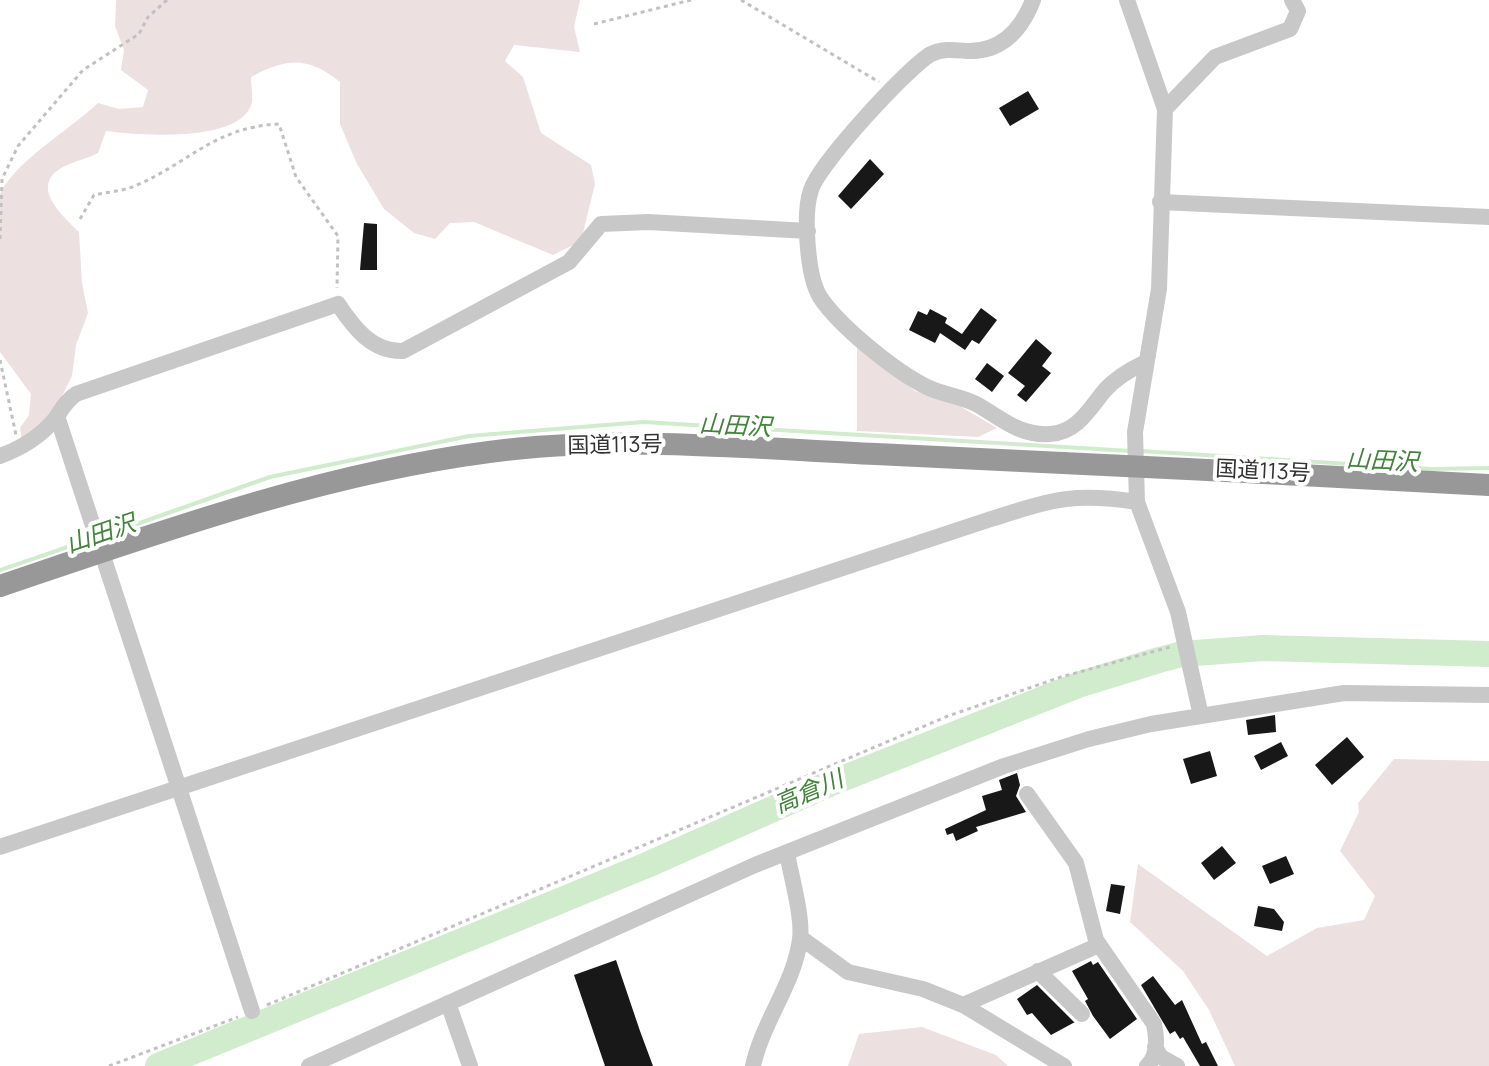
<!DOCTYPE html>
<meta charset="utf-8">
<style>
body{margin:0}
canvas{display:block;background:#fff}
</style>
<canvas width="1489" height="1066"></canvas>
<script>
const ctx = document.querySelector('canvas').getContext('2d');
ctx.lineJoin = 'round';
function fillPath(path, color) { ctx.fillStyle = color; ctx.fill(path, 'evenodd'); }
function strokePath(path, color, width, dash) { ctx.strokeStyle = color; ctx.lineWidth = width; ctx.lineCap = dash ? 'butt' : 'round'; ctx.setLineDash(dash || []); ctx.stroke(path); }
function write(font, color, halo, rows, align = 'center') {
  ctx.font = font + ' Manrope,"Noto Sans JP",sans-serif'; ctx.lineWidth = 8; ctx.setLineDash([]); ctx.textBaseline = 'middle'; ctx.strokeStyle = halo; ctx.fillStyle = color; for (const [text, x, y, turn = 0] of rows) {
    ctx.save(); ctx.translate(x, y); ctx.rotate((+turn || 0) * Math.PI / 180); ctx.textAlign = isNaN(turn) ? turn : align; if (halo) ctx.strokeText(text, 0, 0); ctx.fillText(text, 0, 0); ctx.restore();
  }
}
const green = new Path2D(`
 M116,0H580L574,27L580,52L514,45L505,61L523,77L541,133L591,165L595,184L581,241L553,255L474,222L450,223L435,239L414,233L384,209L357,164L340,124V82C307,56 287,58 251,77C251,85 253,95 252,102C243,144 137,135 106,131L98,153C87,159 74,161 63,167C28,186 63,216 79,232L82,283L88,313L76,345L72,376L55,410L22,442L20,428L29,415L31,394L0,352V194C14,162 71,129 98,103L119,109L143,107L148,90L121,70L124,50L115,26Z
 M857,344L915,391L953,402L997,428L978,437L857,431Z
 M1394,759L1489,761V1066H1235L1209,1010L1183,971L1130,922L1138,864L1267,956L1317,928L1364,920L1375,896L1340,851L1359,812L1358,803Z
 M922,1027L996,1055L1008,1066H848L859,1034Z`);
const stream = new Path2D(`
 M1140,451L1431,469L1489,468
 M100,537L270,477L469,436L643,422L1131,451
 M0,570L91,539`);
const river = new Path2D(`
 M158,1066L647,865L829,784L1081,684L1159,660L1182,654L1263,648L1489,654`);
const building = new Path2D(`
 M1028,91L1039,109L1010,126L999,108Z
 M870,159L884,174L851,209L838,196Z
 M364,223L377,224V270H360Z
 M981,308L997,320L979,344L972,340L965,350L940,333L935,343L909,330L918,311L927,315L930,309L947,318L945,323L962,334Z
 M1036,339L1052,353L1042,366L1051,373L1026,402L1017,395L1025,386L1008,373Z
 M987,363L1004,376L992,392L975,379Z
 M1275,715L1276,732L1248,735L1246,720Z
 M1347,737L1364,757L1332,785L1315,765Z
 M1281,742L1288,756L1261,770L1254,756Z
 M1210,751L1217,776L1191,784L1183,759Z
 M1017,773L1020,785L1016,796L1026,812L976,827L978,831L956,841L953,833L947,835L945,829L986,810L982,796L1002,790L999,780Z
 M1222,846L1236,863L1214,880L1201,863Z
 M1286,856L1294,874L1270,884L1262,866Z
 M1111,884L1125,886L1120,914L1106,911Z
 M1258,906L1274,909L1284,922L1282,931L1254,926Z
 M616,960L640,1031L653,1066H605L574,975Z
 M1091,961L1093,965L1098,962L1137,1019L1110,1039L1093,1016L1085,1001L1088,999L1072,971Z
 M1153,976L1175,1005L1182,1000L1202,1044L1206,1042L1218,1066H1200L1183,1037L1180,1039L1175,1031L1170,1034L1141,985Z
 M1037,985L1074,1022H1075L1051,1035L1032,1013L1027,1015L1017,999Z`);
const path = new Path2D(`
 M741,0L879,82
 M594,24L691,0
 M80,219L94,195C108,192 124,191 137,185C190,162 215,127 279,124L296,177L338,236L337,288
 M0,239L2,179L18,146L83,70L139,34L148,17L167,0
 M0,360L16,435
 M267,1005L948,716L1061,677L1170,647
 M109,1066L238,1017`);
const minor = new Path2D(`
 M1033,0C1021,31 1001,52 967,51C955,50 943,48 931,54C907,68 819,164 811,190C803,213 807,276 820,297C839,326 896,372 927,387C943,395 962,396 978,405C1002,419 1020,436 1050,434C1077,433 1090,408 1105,390C1116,378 1129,370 1144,363
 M1127,0L1165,109L1159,289L1135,432L1137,502L1178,612L1201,716
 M1165,109L1215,57L1290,29L1298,11L1292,0
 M1160,202L1489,217
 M57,416L252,1011
 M0,456C22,448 40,437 55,419C62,409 66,401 76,394L338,304C354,328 372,352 403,351L569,262L601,224L648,222L808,231
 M1027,794L1076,863L1096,940L1154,1024C1157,1038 1158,1056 1147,1066
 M0,847L991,519C1052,500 1072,492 1137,502
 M801,938L848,972L923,989L963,1005L1064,1066
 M1038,971L1082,1014
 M448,1003L470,1066
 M963,1005L1099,945
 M1155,1047L1161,1057L1177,1066
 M309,1066L755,865L1004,766L1089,739L1151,724L1344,693L1489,695
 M753,1066C762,1023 795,982 800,939C803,917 791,876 787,853`);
const highway = new Path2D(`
 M0,586C160,532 321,474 489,452C617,435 748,448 876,454C1080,463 1285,474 1489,485`);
const streetNames = [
 ["国道113号",615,446,-1],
 ["国道113号",1263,472,3]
];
const waterNames = [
 ["山田沢",735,427,3],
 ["山田沢",1382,462,3],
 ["山田沢",101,535,-19],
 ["高倉川",809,793,-23]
];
fillPath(green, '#ede0e0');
strokePath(stream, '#d0eccd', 4);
strokePath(river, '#d0eccd', 26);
fillPath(building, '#181818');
strokePath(path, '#c1c1c1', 3, [4, 4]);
strokePath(minor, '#c8c8c8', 16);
strokePath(highway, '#989898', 22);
write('22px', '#313131', '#fff', streetNames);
write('italic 24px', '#43843c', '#fff', waterNames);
</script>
